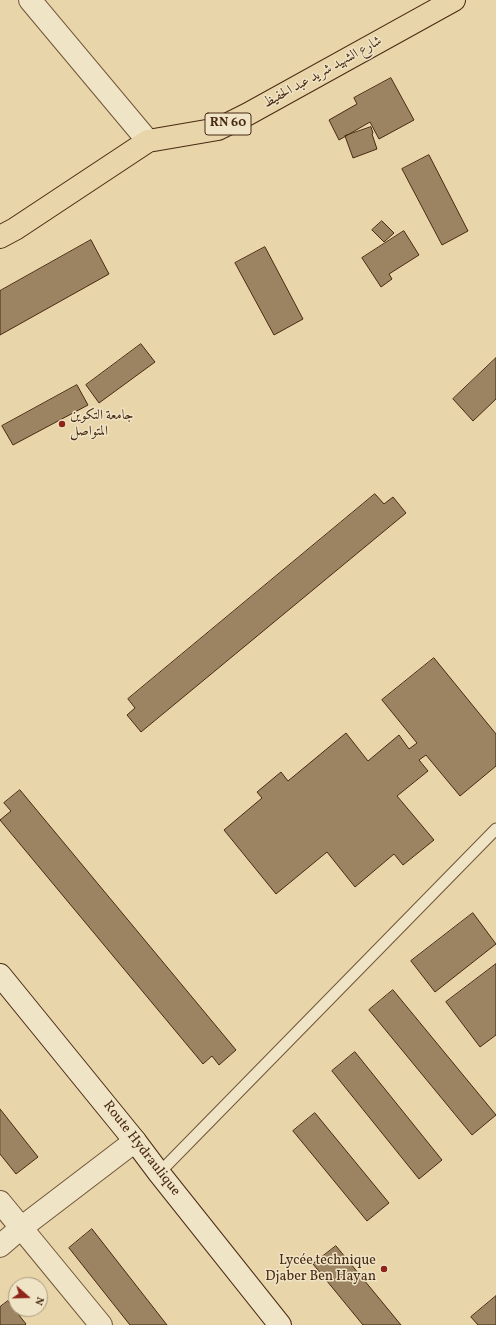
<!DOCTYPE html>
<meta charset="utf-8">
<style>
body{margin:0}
#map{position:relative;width:496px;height:1325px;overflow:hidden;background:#e8d5a9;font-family:Vollkorn,serif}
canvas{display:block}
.north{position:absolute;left:8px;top:1277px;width:40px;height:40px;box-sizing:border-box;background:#f0e4c7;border:1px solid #ad9a7f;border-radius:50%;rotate:110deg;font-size:11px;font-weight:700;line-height:16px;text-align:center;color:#492a13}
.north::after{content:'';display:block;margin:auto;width:14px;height:18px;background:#8f2418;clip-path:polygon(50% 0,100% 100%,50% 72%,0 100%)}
</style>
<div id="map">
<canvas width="496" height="1325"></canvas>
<div class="north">N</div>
</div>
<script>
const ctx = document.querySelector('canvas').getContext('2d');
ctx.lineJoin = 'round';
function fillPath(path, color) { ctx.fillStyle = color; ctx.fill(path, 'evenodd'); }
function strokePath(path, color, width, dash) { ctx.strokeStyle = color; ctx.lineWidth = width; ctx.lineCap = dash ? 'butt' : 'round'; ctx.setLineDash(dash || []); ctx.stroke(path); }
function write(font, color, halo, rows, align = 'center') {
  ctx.font = font + ' Vollkorn,Amiri,serif'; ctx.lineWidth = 3; ctx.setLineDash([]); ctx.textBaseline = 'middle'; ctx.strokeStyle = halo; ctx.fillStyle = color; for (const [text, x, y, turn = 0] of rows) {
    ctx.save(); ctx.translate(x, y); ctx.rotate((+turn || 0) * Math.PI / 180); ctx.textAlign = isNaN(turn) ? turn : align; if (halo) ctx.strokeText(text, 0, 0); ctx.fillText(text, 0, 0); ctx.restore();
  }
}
const building = new Path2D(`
 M391,78L414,120L379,139L370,122L339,140L329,120L357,104L354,98Z
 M371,127L373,133L372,134L377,149L353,158L345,136Z
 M429,155L468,231L442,245L402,169Z
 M382,221L394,233L384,242L372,230Z
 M404,231L419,255L389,274L392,279L381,287L362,258Z
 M91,240L109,274L0,335V291Z
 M265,247L303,319L274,335L235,263Z
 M141,344L155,362L99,403L86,385Z
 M496,358V399L473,421L453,399Z
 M77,385L88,405L13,445L2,426Z
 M375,494L384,504L393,497L406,513L141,732L127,715L135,708L128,699Z
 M434,658L496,734V766L460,796L426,755L419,760L428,771L397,796L434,840L403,865L394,854L355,887L327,852L276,894L224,830L262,798L257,792L281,772L288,781L346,733L368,761L399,735L409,749L417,743L382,700Z
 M20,790L236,1050L219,1065L212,1056L203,1064L0,820L11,811L4,803Z
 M473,913L496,944L435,992L411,961Z
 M496,964V1035L480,1047L446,1002Z
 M393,990L496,1115L472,1135L369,1010Z
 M355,1052L442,1160L419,1179L332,1071Z
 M0,1109L38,1157L16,1174L0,1154Z
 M315,1113L389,1203L367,1221L293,1131Z
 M92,1229L167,1325H130L69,1248Z
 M336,1246L401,1325H363L313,1264Z
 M496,1296V1325H478L471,1317Z
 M8,1301L26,1324L25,1325H0V1307Z`);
const service = new Path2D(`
 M159,1173L496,829`);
const minor = new Path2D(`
 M0,1202L101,1325
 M0,1246L21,1228L135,1141`);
const tertiary = new Path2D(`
 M30,0L148,141`);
const secondary = new Path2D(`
 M0,975L135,1141L159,1173L280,1325`);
const primary = new Path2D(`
 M0,237L15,229L148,141L218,129L248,114L454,0`);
const markers = [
 [62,424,4,"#8f2418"],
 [384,1269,4,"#8f2418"]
];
const shields = [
 [228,124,46]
];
const shieldNames = [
 ["RN 60",228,124]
];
const streetNames = [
 ["شارع الشهيد شريد عبد الحفيظ",323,73,-29],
 ["Route Hydraulique",141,1149,52]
];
const poiNames = [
 ["جامعة التكوين",70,416],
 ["المتواصل",70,432],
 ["Lycée technique",376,1261,"right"],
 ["Djaber Ben Hayan",376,1277,"right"]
];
fillPath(building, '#9c8361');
strokePath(building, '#492a13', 1);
strokePath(service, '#715538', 13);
strokePath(minor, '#715538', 24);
strokePath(tertiary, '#715538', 24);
strokePath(secondary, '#492a13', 24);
strokePath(primary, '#492a13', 24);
strokePath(service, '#f0e4c7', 11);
strokePath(minor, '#f0e4c7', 22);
strokePath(tertiary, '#f0e4c7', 22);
strokePath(secondary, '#f0e4c7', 22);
strokePath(primary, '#e8d5a9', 22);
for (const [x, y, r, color] of markers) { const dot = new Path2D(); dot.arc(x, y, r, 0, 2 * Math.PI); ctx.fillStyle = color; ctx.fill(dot); strokePath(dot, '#f0e4c7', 1.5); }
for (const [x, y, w] of shields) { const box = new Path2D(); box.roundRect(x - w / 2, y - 11, w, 22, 3); ctx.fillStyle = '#f0e4c7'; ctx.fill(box); strokePath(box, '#492a13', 1); }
write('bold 13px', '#492a13', null, shieldNames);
write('14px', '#492a13', '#f0e4c7', streetNames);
write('14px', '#492a13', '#f0e4c7', poiNames, 'left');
</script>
